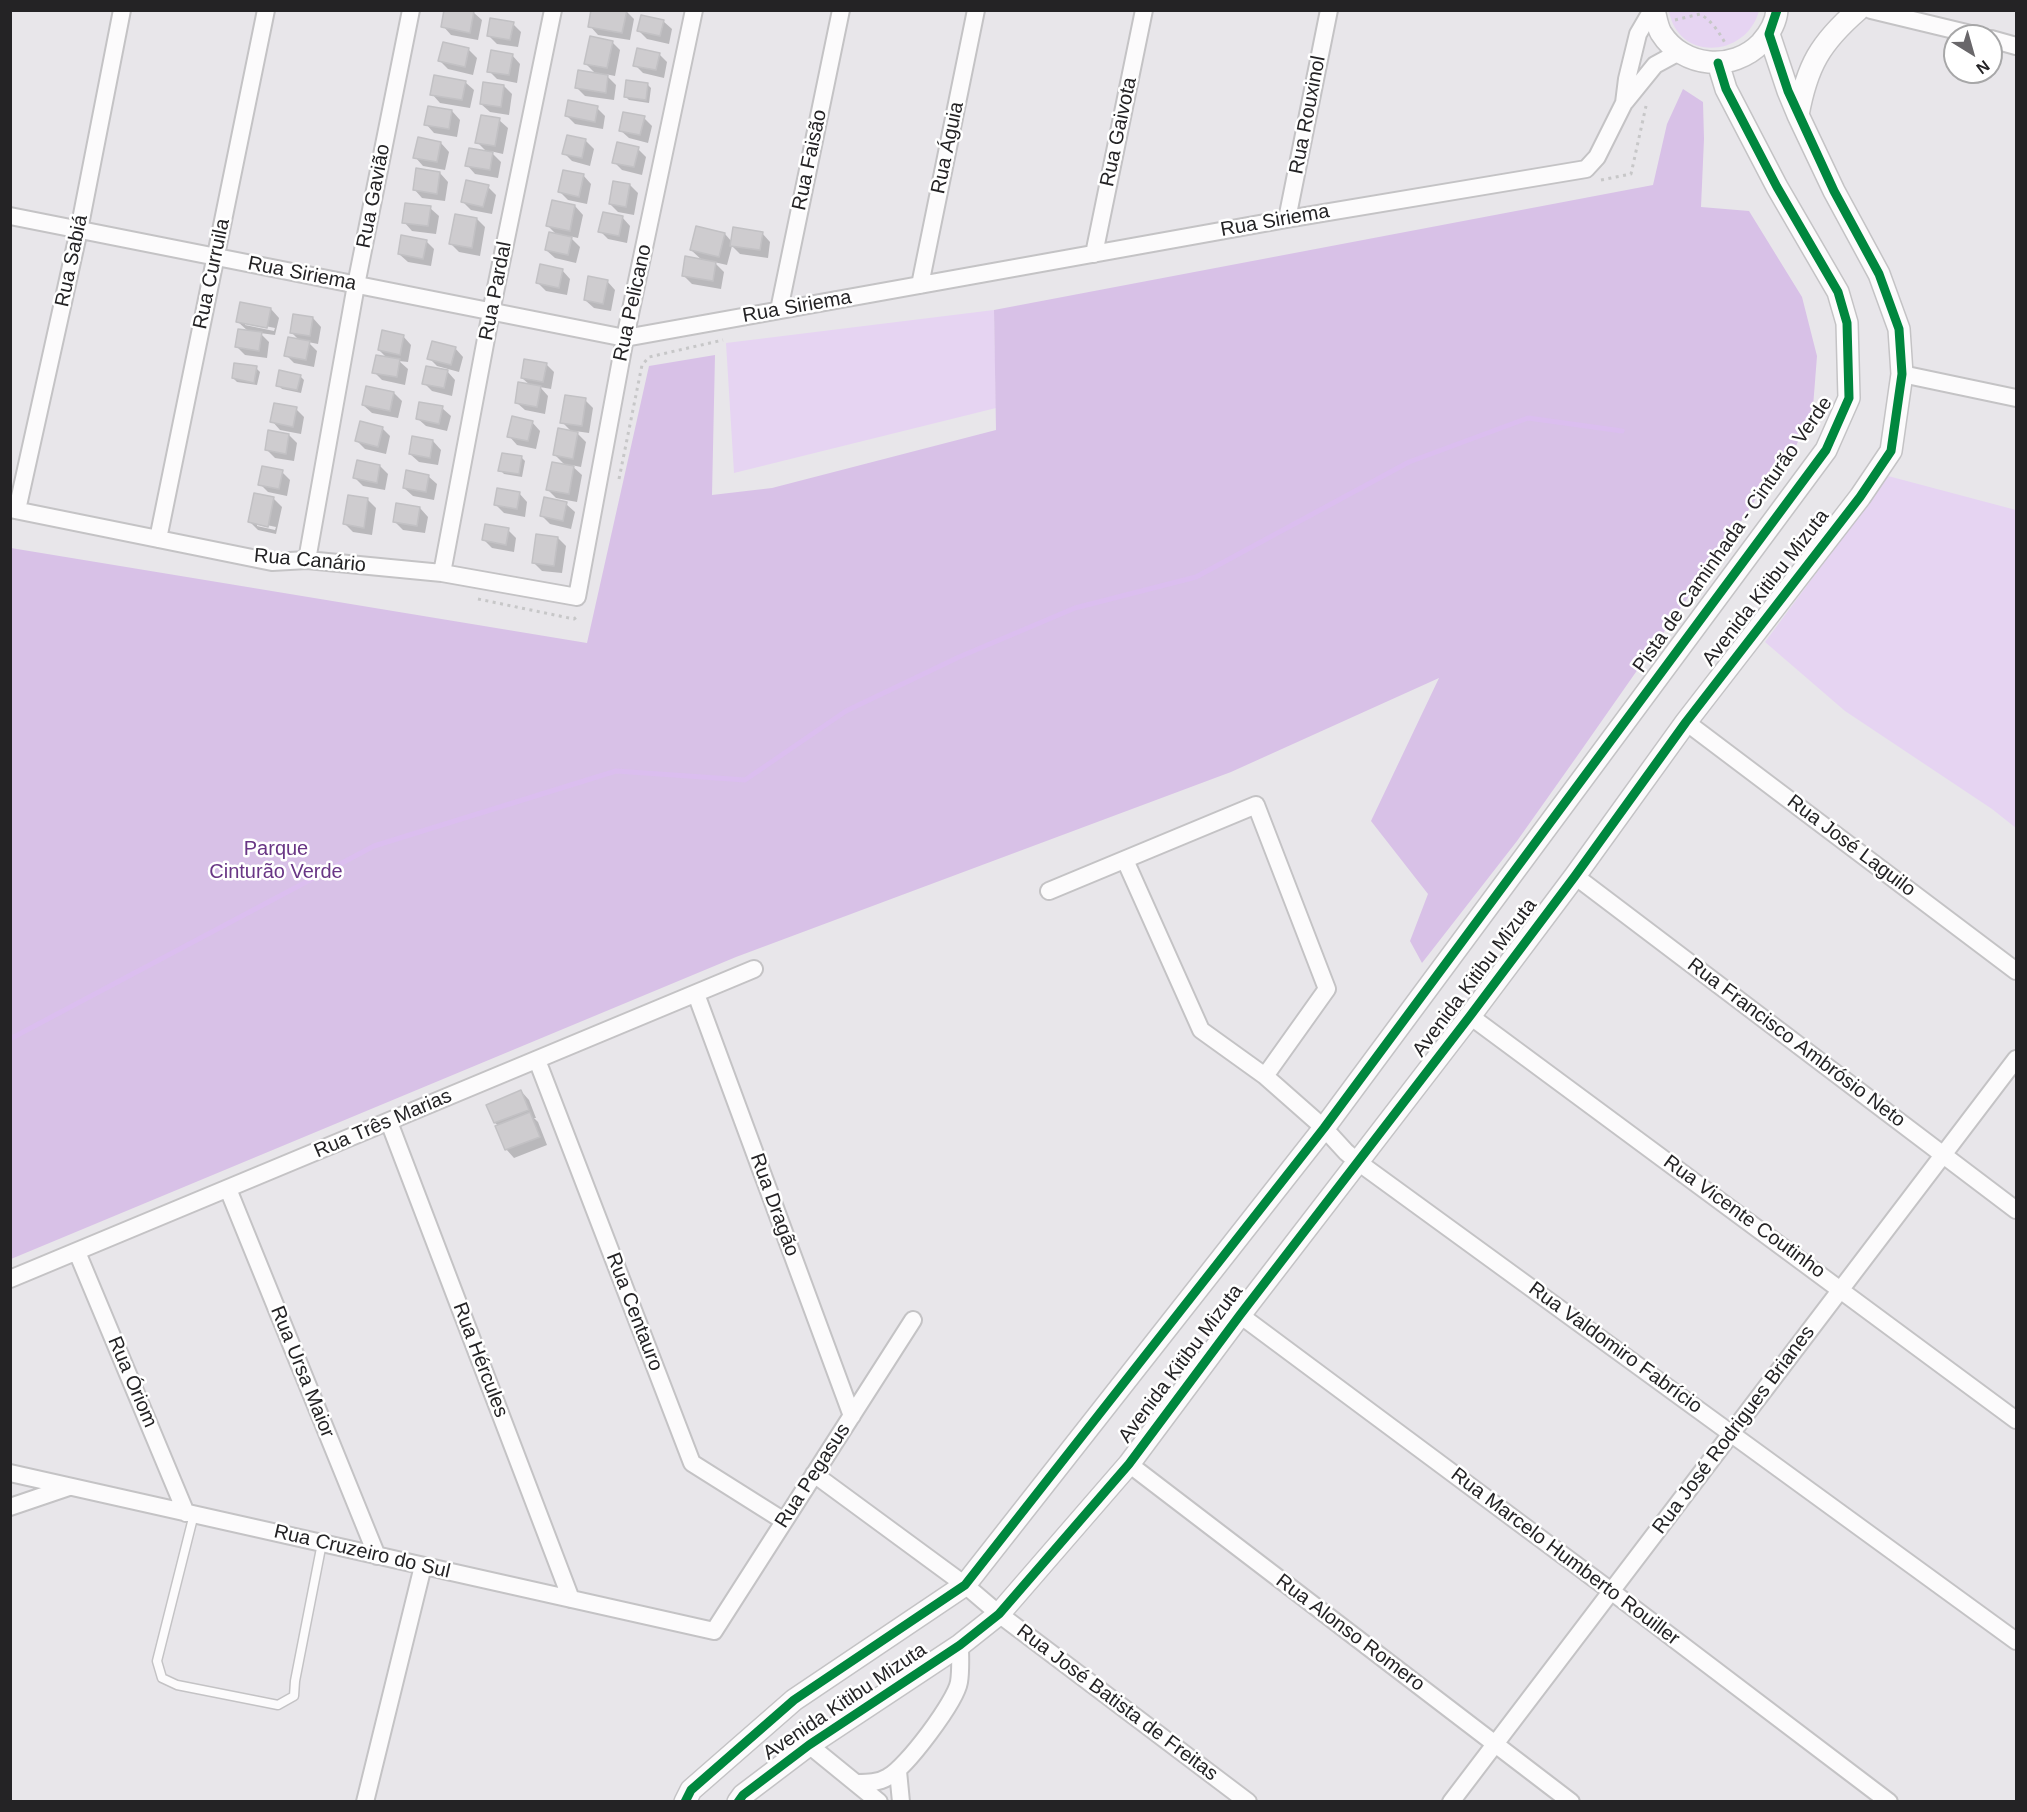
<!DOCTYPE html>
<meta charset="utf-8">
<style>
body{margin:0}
#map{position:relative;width:2027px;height:1812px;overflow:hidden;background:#e8e6ea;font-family:Arial,sans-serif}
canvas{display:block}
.frame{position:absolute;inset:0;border:12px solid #242325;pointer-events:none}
.north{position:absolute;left:1943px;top:24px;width:60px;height:60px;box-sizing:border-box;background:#fff;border:2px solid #a7a7a8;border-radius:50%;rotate:143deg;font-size:16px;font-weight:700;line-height:24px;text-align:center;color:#242325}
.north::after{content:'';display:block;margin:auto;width:21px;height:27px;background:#69676a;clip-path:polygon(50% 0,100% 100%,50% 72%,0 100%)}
</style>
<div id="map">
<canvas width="2027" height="1812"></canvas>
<div class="frame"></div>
<div class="north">N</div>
</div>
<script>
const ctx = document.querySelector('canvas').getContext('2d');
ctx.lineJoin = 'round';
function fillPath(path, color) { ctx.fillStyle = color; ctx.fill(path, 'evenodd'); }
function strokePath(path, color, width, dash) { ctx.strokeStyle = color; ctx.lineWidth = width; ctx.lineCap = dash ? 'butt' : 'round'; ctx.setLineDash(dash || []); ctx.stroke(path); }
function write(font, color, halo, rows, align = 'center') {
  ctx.font = font + ' Arial,sans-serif'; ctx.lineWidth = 5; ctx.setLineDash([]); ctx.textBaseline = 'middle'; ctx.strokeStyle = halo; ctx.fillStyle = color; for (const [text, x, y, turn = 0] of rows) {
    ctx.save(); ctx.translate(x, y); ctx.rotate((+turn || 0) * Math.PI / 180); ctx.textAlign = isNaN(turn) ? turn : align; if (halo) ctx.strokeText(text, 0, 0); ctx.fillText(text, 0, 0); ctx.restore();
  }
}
const green = new Path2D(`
 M1669,11V10L1759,11C1746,58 1678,62 1669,11Z
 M994,310L996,408L734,473L726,343Z
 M1888,476L2016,510V828L1992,809L1845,711L1765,642Z`);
const forest = new Path2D(`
 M1683,89L1703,102L1704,139L1701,207L1749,211L1802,297L1817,356L1813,407L1796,446L1765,485L1736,529L1580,752L1517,841L1422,963L1410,941L1428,894L1371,821L1439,678L1231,772L736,957L11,1259V548L587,643L649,366L715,355L712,495L772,488L996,430L994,310L1653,185L1667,124Z`);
const shadow = new Path2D(`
 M446,10L473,12L482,20L478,40L451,35L443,26Z
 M626,11L634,19L630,40L598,35L590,26Z
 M663,21L672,29L669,44L647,39L639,31Z
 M513,24L521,32L518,47L497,44L488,35Z
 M612,42L620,50L615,76L605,74L616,85L614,100L585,96L577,88L597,75L585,63Z
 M444,44L469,50L477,58L473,75L448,69L440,61Z
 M659,54L667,62L664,78L643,73L635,65Z
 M512,55L520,64L517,83L497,79L489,71Z
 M465,82L474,90L470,108L440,103L432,94Z
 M648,85L651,88L649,103L629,100L626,97Z
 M504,86L512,94L509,115L490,112L481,104Z
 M597,108L605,116L603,129L575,124L567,116Z
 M452,111L460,120L457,137L434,133L426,124Z
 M644,118L652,126L648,143L629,138L620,130Z
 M499,120L508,128L503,154L490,151L501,162L498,178L475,174L467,165L488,153L477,142Z
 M586,141L594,149L590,166L572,161L564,153Z
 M441,143L449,152L445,170L423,166L415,157Z
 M638,149L646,157L642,175L622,170L614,162Z
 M440,173L448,182L445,201L422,198L414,189Z
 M583,175L591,184L587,204L568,200L560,192Z
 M630,185L638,193L634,215L618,212L610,204Z
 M488,187L496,195L492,214L471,210L462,201Z
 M575,206L583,215L578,238L569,236L580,247L576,263L555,258L546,250L558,236L548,226Z
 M430,208L439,216L436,234L412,231L404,222Z
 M622,217L630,226L627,243L608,239L600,231Z
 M477,219L485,227L480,256L459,252L451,244Z
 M762,233L770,242L768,258L740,254L732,246L727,265L714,262L724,272L721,289L692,284L683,275L703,261L691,250L725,234L732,242Z
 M426,241L434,249L431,266L408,262L399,254Z
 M562,270L570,279L567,295L546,291L537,282Z
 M607,281L615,290L611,311L594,308L585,300Z
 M271,309L279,318L275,335L260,333L269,342L267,358L245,355L237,347L248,331L238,322ZM245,322L275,328L274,331L245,325Z
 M313,318L321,327L318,344L308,342L317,351L314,367L294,363L286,355L300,341L291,332Z
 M403,336L411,345L408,362L399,361L408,369L405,385L382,380L374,372L388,359L379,350Z
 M455,348L463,357L459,372L437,366L429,358Z
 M546,364L554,372L551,389L540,387L548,396L545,414L525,410L516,402L531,386L522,378Z
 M256,368L260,372L257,385L237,382L233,378Z
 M447,371L455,380L452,396L432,391L424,383Z
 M300,376L304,380L301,393L282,389L278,385Z
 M394,393L402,401L398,418L372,413L363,405Z
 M585,400L593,408L589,433L575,431L586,442L581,467L571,465L582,475L577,502L556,498L548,490L566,466L555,455L572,432L562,422Z
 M442,408L451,416L447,431L426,426L417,418Z
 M296,409L304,417L301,434L280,430L272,421Z
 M532,422L540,431L536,449L517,445L509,436Z
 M382,428L390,436L386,454L365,449L357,441Z
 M289,435L297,443L294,461L275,458L267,450Z
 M433,441L441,450L438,465L419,462L410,454Z
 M521,457L525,461L522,477L504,474L500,470Z
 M380,466L388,474L385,490L363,486L355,478Z
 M282,472L290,480L287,496L268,492L260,484Z
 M428,476L437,484L434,500L413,496L404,488Z
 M519,493L527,502L525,517L504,513L496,505Z
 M274,499L282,507L276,534L258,530L250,522ZM257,523L276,527L275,530L257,526Z
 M368,500L376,508L372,535L353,532L345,524Z
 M566,504L575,512L571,529L550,524L542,516Z
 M420,508L428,517L425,533L403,530L395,522Z
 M508,530L516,538L514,552L492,548L484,540Z
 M558,538L566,546L562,573L542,571L534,563Z
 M521,1091L529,1100L536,1118H534L538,1122L547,1145L514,1158L506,1149L499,1126L495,1123Z`);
const stream = new Path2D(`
 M10,1039L374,846L616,771L745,780L846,711L959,657L1075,608L1196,577L1409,462L1528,418L1622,431`);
const building = new Path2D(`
 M444,10L474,11L470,33L441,27Z
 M591,10H627L622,33L588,27Z
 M641,15L664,20L660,36L637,31Z
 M490,18L514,22L510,40L487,36Z
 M590,36L613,41L607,68L584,64Z
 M443,42L469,48L465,67L438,61Z
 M637,48L660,53L656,70L633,66Z
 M491,50L513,54L509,75L487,72Z
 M578,70L608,75L606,93L575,88Z
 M434,75L466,81L462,100L430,95Z
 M626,80L648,83L646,100L624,97Z
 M483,82L504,85L501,107L480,104Z
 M568,100L598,106L595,122L565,116Z
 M428,106L452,110L449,129L424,125Z
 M623,112L645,116L640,135L619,131Z
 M481,115L500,118L495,146L475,143Z
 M567,135L586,139L582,158L562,154Z
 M418,137L441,142L437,162L413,158Z
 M617,142L639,147L634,167L612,163Z
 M469,148L493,152L490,170L465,166Z
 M416,168L440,172L437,194L413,190Z
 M563,170L584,174L579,197L558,192Z
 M466,180L489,185L483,207L461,202Z
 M613,181L630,184L626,207L609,204Z
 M552,200L575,205L570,231L546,226Z
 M405,203L431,206L428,226L402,223Z
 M603,212L623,216L619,236L598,232Z
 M455,214L477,218L472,248L449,244Z
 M696,226L725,233L719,257L690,250Z
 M733,227L763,232L760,250L730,246Z
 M549,232L572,237L568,255L545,250Z
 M401,235L427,240L423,259L398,254Z
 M685,256L716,262L713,281L682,276Z
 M540,264L563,269L559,288L536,283Z
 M588,276L608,280L603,304L584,300Z
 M240,302L271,308L267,328L236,322Z
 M293,314L313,317L310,336L290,333Z
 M238,329L262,332L259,351L235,347Z
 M382,330L404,335L400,355L378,350Z
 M288,337L310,341L306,360L284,356Z
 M432,341L456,347L451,365L427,359Z
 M376,355L400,359L397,377L372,373Z
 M524,359L547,363L543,382L521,378Z
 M234,363L257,366L254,383L232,378Z
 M426,366L448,370L444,388L422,384Z
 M279,370L301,375L297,390L276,386Z
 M518,382L541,386L537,407L515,403Z
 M366,386L394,392L390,411L362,405Z
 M565,395L586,398L582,426L560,423Z
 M419,402L443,406L439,424L416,419Z
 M274,403L297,407L293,427L270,422Z
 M512,416L533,421L528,441L507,437Z
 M360,421L383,427L378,447L355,441Z
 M558,428L578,432L573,459L553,455Z
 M268,430L289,434L286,454L265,450Z
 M412,436L433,440L430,458L409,454Z
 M502,453L522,456L519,474L498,471Z
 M357,460L380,465L377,483L353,478Z
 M552,462L574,466L569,494L546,490Z
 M262,466L283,470L279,489L258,485Z
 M406,470L429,475L426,492L403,488Z
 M497,488L520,492L517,509L494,505Z
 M254,493L274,497L268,527L248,522Z
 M348,495L368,498L364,528L343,524Z
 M544,497L567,502L563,521L540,516Z
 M396,503L420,507L417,526L393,522Z
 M485,524L509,528L506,545L482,540Z
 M536,534L558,537L554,566L532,563Z
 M521,1090L529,1110L494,1123L486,1105Z
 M530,1112L540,1137L505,1150L495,1126Z`);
const path = new Path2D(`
 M1675,20L1700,14C1712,21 1719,32 1725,43
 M1601,180L1631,174L1646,106
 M619,479L642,365L649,357L723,340
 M478,599L574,619L579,615`);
const service = new Path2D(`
 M194,1514L157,1661L162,1678L177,1685L278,1705L294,1696L295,1681L322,1543`);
const minor = new Path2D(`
 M1871,10L1979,36
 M1991,39L2016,46
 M1625,102L1655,65L1679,52
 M10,216L625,338L1287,219L1586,169L1597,157L1624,103L1627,79L1638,34L1652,10
 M1287,219L1329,10
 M1094,254L1144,10
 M920,285L976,10
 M779,310L841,10
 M1902,374L2016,398
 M10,509L272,562L307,560L442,573L577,597L625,338L694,10
 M17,510L79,230L122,10
 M158,539L266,10
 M307,560L356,285L411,10
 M442,573L491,312L553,10
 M1686,722L2016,971
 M1125,860L1201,1030L1265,1076L1324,1128L1346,1152L1358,1162L2016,1641
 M1575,876L2016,1210
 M1049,891L1256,805L1327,989L1265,1076
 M696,994L852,1416
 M1470,1016L2016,1420
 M537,1060L692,1463L784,1521
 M389,1122L571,1599
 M228,1189L377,1556
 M77,1252L186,1513
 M10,1279L754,969
 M1240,1315L1611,1591L1889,1802
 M1129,1464L1571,1802
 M10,1473L714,1631L913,1320
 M814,1474L965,1585L999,1614L1248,1802
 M10,1507L69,1487
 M809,1745L879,1802
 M898,1771L901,1802
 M857,1783C868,1783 878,1783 888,1777C906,1768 956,1701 959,1682C961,1670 960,1657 960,1645
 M365,1802L423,1566
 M1451,1802L2016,1059`);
const tertiary = new Path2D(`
 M1654,10C1656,17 1657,26 1661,33C1683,68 1733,72 1761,43C1769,34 1776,23 1777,10
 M1798,115C1807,66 1820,43 1858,10
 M685,1802L691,1790L794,1700L965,1585L1324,1128L1826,450L1849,398L1847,323L1838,292L1777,187L1726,89L1718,63
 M738,1802L743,1795L809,1745L960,1645L999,1614L1129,1464L1240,1315L1470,1016L1575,876L1686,722L1860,497L1891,451L1902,374L1899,329L1879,274L1834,191L1798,115L1788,91L1769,34`);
const cycleway = new Path2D(`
 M685,1802L691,1790L794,1700L965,1585L1324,1128L1826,450L1849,398L1847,323L1838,292L1777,187L1726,89L1718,63
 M738,1802L743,1795L809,1745L960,1645L999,1614L1129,1464L1240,1315L1470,1016L1575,876L1686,722L1860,497L1891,451L1902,374L1899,329L1879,274L1834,191L1788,91L1769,34L1777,10`);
const streetNames = [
 ["Rua Rouxinol",1308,115,-79],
 ["Rua Gaivota",1119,132,-78],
 ["Rua Águia",948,148,-78],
 ["Rua Faisão",810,160,-78],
 ["Rua Gavião",374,196,-79],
 ["Rua Siriema",1275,221,-10],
 ["Rua Sabiá",72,261,-78],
 ["Rua Curruila",212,274,-78],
 ["Rua Siriema",302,274,11],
 ["Rua Pardal",496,291,-79],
 ["Rua Pelicano",633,303,-78],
 ["Rua Siriema",797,307,-10],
 ["Pista de Caminhada - Cinturão Verde",1733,535,-55],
 ["Rua Canário",310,561,5],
 ["Avenida Kitibu Mizuta",1766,588,-52],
 ["Rua José Laguilo",1851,846,37],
 ["Avenida Kitibu Mizuta",1475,978,-53],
 ["Rua Francisco Ambrósio Neto",1796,1043,37],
 ["Rua Três Marias",383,1124,-23],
 ["Rua Dragão",774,1205,70],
 ["Rua Vicente Coutinho",1744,1217,36],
 ["Rua Centauro",634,1312,69],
 ["Rua Valdomiro Fabrício",1615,1348,36],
 ["Rua Hércules",480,1360,69],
 ["Avenida Kitibu Mizuta",1181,1364,-53],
 ["Rua Ursa Maior",302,1372,68],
 ["Rua Óriom",132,1382,67],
 ["Rua José Rodrigues Brianes",1734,1430,-53],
 ["Rua Pegasus",813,1476,-57],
 ["Rua Cruzeiro do Sul",362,1552,13],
 ["Rua Marcelo Humberto Rouiller",1565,1557,37],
 ["Rua Alonso Romero",1350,1633,37],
 ["Avenida Kitibu Mizuta",845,1702,-34],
 ["Rua José Batista de Freitas",1117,1703,37]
];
const parkNames = [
 ["Parque",276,849],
 ["Cinturão Verde",276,872]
];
fillPath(green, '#e6d4f2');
fillPath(forest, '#d8c1e7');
fillPath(shadow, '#0003');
strokePath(stream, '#dbbeef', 5);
fillPath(building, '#cecccf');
strokePath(building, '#c2c1c4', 1.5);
strokePath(service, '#c4c3c5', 11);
strokePath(minor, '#c4c3c5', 20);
strokePath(tertiary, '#c4c3c5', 24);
strokePath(path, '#c7c7c8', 3, [3, 4.5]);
strokePath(service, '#fcfbfc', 8);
strokePath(minor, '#fcfbfc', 16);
strokePath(tertiary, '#fcfbfc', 21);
strokePath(cycleway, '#00873e', 9);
write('20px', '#242325', '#fff', streetNames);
write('20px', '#693685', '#fff', parkNames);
</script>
